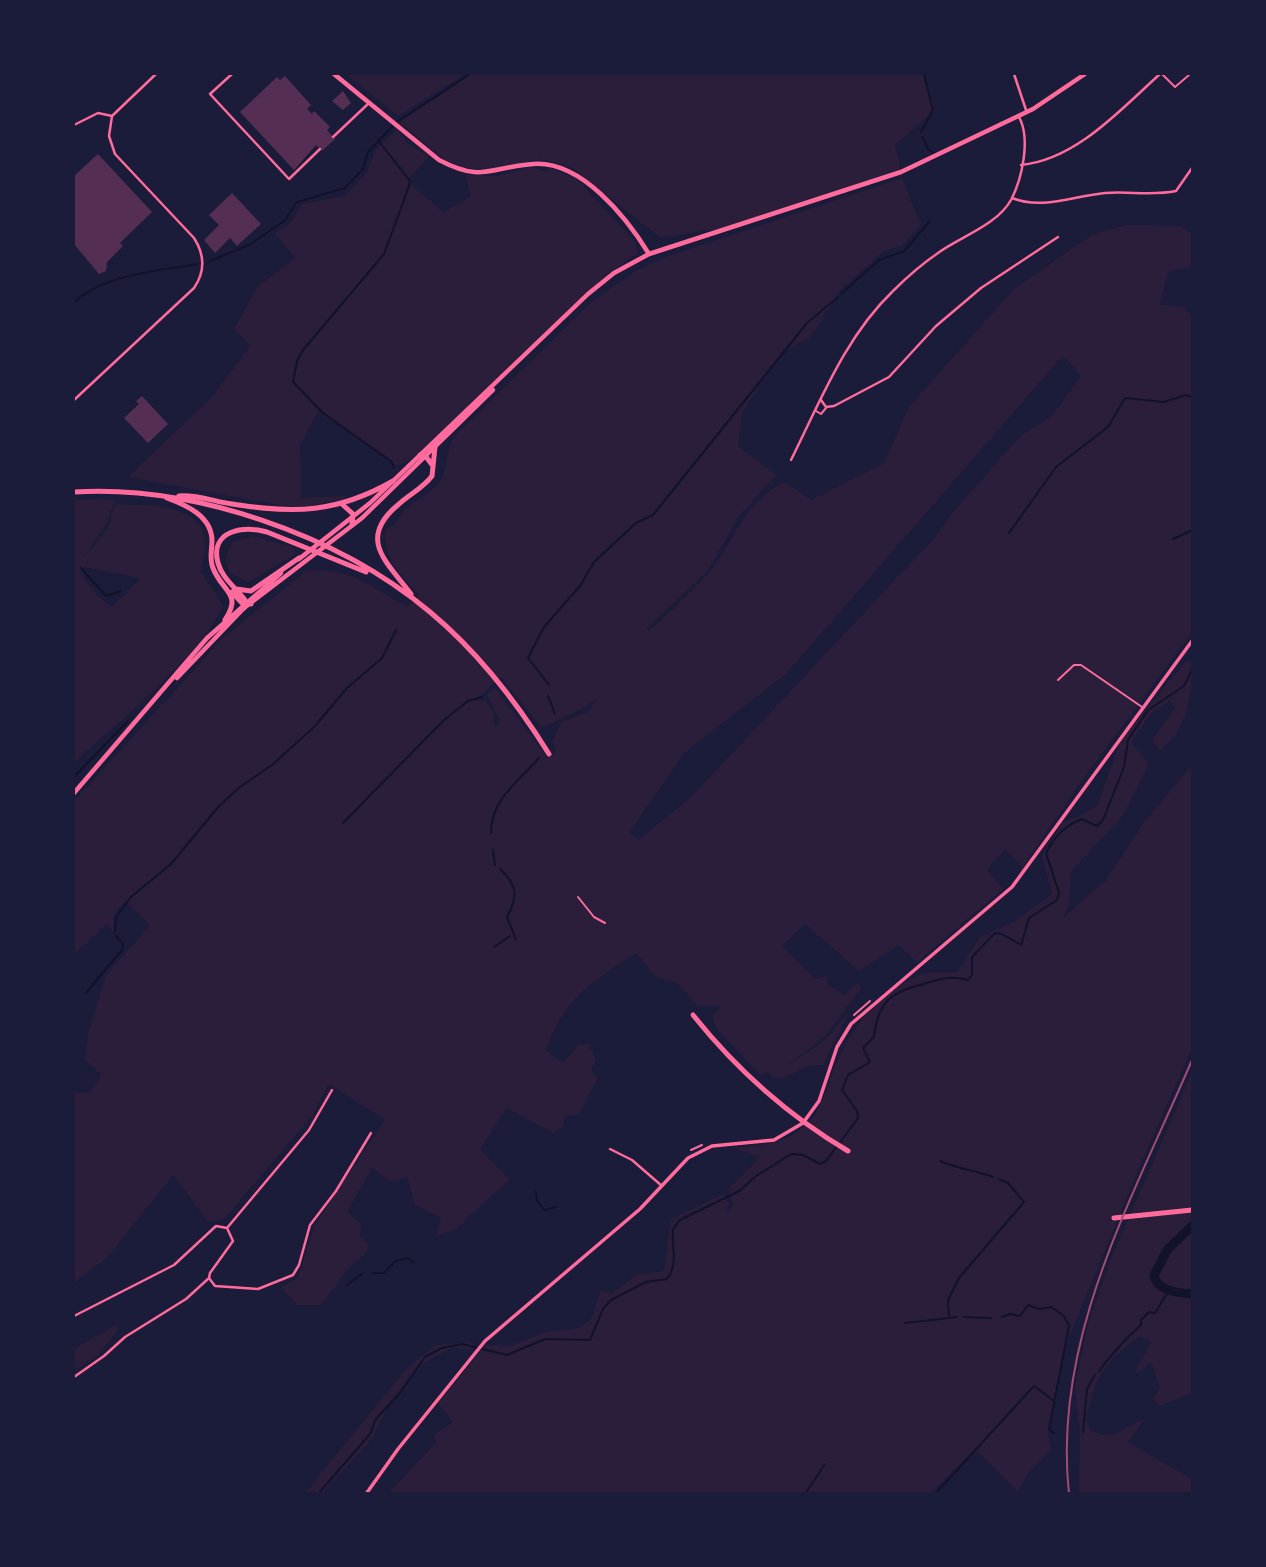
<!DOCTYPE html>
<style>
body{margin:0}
#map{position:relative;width:1266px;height:1567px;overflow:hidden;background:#1b1b3a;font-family:"Crimson Pro",serif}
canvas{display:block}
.frame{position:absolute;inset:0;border:75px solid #1b1b3a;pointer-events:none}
</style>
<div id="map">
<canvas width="1266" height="1567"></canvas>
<div class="frame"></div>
</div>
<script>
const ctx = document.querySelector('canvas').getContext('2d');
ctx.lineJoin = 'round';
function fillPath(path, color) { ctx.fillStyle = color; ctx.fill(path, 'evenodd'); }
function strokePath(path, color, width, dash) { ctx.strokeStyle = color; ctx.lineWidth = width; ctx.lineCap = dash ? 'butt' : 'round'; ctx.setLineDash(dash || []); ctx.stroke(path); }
const green = new Path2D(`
 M346,74H465L398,116Z
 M472,74H926L935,110L895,145L901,172L720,232L708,230L661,238L571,167L541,159L485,170L462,167L444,159L399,122Z
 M397,129L407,143L429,156L407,181L443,212L471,196L465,175L498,176L532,167L546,172L550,168L576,178L636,243L638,253L607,274L416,456L397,466L318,411L300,445L301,498L345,496V500L301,507L279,505L128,477L212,397L250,346L234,329L258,286L295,258L275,233L291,222L302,204L345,196L367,172L375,151Z
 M902,178L921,225L902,246L884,251L841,289L810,338L781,352L742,413L738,446L776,475L739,516L709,569L646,629L649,631C670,611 694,591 712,569C738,536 743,502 785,482L811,500L884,463L909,407L1013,290L1091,235L1127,225L1181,226L1192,234V267L1168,272L1160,305L1183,307L1192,316V633L1080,783L1023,867L1005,849L987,869L1003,889L917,962L899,945L859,971L805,924L782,946L815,979L826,976L828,984L844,995L857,983L862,987L826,1035L784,1068L825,1040L849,1012L823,1065C796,1064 797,1079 773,1078L768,1072L761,1076L716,1028L712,1017L721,1006H697L677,983L655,976L636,953C592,982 563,999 546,1051L563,1063L578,1045L589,1044L596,1060L591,1070L598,1078L579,1115L565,1116L563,1127L553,1133L507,1108L480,1149L510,1179L455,1230L436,1236L441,1218L415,1205L407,1177L391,1182L372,1168L347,1212L361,1223L360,1235L369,1246C364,1259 359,1258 350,1267C341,1277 332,1293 320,1305H297L281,1287L298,1278L315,1224L385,1120L329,1084L312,1116L224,1219L208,1222L173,1175L108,1257L74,1283V1093L90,1092L102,1075L85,1060L88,1034L106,975L150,925L125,901L114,915L113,932L107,924L74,954V801L224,637L306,571C351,566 372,588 408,607L419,595C400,574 383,559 385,529C396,526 397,520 404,511C414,499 434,494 441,479C449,464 445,448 457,434L590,303L637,270L663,258ZM1060,359H1066L1081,376L1052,416L1021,435L953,512L936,536L691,797L640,839L629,833L685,752L786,674ZM501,677L542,728L588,706L597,698L588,712L562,721L553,740L555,752L548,758L494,687L487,695L500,721L495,728L493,711L486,701H475Z
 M98,499L115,500L108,520L83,559L108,528L115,504C145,506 205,501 205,545C205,553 202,563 201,572L223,606C201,656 116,724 74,763V500ZM85,567L139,578L140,579L112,607L97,596L80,572Z
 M253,536L294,548V555L248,582L230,573L225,559L232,542Z
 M1192,660C1192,694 1189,728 1160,750L1152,740L1175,708L1170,700L1150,715L1131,742L1149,764L1123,816L1071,871L1069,905L1063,918L1106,880L1144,822L1192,765V1048L1140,1166L1065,1347L1048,1431L1051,1450L1029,1472L1018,1492L975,1449L931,1493L387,1494L436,1443L435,1434L453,1422L438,1403L486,1345L511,1346L545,1332L578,1328L591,1319L601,1290L611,1294L636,1275L664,1271L671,1219L724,1194L729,1204L725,1213L733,1207L729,1188L760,1157L733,1148C757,1146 779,1145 799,1131C818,1118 824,1097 831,1077C847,1034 872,997 915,977C926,971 945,973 957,972L980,937L1015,921L1052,894L1042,855L1063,822C1074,819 1087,812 1097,806L1121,740L1185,662Z
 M1192,1072V1393L1160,1406L1153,1398L1160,1388L1151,1362L1141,1371L1135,1372L1151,1342L1140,1336C1103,1362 1096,1376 1086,1420L1091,1430C1115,1444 1123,1425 1144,1420L1128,1442L1192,1479V1493H1079L1080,1434L1075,1388L1088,1323L1111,1259Z
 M117,1324L118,1330L98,1355L74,1371V1349Z
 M475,1342L470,1350L453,1347L421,1365L389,1403L373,1438L322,1493H305L405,1370L435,1345Z`);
const stream = new Path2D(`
 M397,122L470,74
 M921,132L933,110L924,74
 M923,137L928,149L934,153
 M378,140L410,181L408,189L384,254L303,350L297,361L293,382L323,413L392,462L394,468
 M208,262L251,244L285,220L297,202L345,188L363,169L368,152L393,126
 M841,294L879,260L904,251L930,221
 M74,302C107,273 155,272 197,264
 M1009,533L1056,467L1108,427L1125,398L1164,402L1186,395L1192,397
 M1173,539L1192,530
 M81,568L106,596L121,591
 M549,685L528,658L544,627L580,586L594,562L636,523L653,515L807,323L838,297
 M548,696L555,714
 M74,777L128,721
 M343,823L444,720L468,701L482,697
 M491,833C491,799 518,782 539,758
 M493,850L495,865
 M500,869C518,885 518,897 507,917L516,940
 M115,932L116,917L131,897L171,864L219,806L240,787L272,765L315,726L347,688L382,658L396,630
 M494,947L510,936
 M86,993L122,950L123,944L116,936
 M940,1161C958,1169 974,1170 993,1177
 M536,1192L537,1201L544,1210L556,1207
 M373,1273H384L396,1261L408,1258L413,1262
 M347,1285L362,1274
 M949,1317L948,1300L959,1278L1024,1202L1008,1183L999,1179
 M964,1317L991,1318
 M1002,1317L1010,1314L1020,1316L1028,1305L1039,1309L1051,1307L1064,1316L1069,1326L1049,1429L1054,1433
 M905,1323L957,1317
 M1099,1371C1111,1355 1124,1340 1141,1325V1320L1149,1312L1155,1313L1169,1290
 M1083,1432L1087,1389L1095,1375
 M318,1494L371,1433L375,1420L399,1394L425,1357L442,1348L462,1344L507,1355L545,1339L590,1340L603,1309L611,1300L646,1282L667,1279C679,1264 671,1247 673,1229L680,1220L739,1191L756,1176L791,1154L803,1155L820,1164L826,1161L858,1118L857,1111L842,1090L848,1075L870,1062L863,1048L874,1037C878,1003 889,993 920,985C939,979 949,975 968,980L972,975V957L995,933L1002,934L1021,945L1029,918L1057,900L1059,893L1046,853C1055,836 1064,826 1082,819L1097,826L1103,820L1124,767L1128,740L1148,710L1184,686L1192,670
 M805,1494L825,1464
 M935,1494L1034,1386L1054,1401`);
const river = new Path2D(`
 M1192,1226L1168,1249L1154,1275C1157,1291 1178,1293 1192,1294`);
const building = new Path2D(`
 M285,76L311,105L307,109L312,114L314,111L330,127L327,130L335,139L322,151L316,145L294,170L240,112L277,77L280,80Z
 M343,91L351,103L343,110L332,101Z
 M98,154L152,212L120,243L123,246L107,262L106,271L99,274L74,244V176Z
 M232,193L261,224L237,246L230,238L215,253L204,240L219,225L209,215Z
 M142,396L168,424L148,443L124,418L139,404L136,401Z`);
const path = new Path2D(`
 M578,897L594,917L605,923
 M854,1015L870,1001
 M691,1150L702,1145`);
const service = new Path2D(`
 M1162,74L1175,87L1189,75
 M816,411L821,414L826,408
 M1058,680L1074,665H1081L1142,707`);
const minor = new Path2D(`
 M232,74L210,94L289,179L320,149
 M1014,74L1026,110
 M74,125L98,113L112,116
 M333,137L369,103
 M1021,165C1076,160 1121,109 1160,74
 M1012,198C1042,210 1073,196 1105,193C1129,191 1152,196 1176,191L1192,168
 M74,400L194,288C205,272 205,255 194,238L115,154L109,136L112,116L156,74
 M821,400L826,407L834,406L889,377L936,326L981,288L1058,237
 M791,460C820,402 845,337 893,291C907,277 922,264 938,253C960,237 997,225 1011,200C1022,179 1031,139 1019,117
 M610,1149L632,1160L662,1186
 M227,1228L309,1130L332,1090
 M74,1316L174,1265L216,1226L227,1228L233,1241L210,1273L209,1278L215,1286L258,1289L293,1275L299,1265L310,1225L336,1191L371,1133
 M74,1377L104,1356L125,1337L186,1299L209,1278`);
const tertiary = new Path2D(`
 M366,1494L398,1449L485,1341L640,1209L688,1158L712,1146L774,1140L803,1123L819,1101L837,1047L851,1024L1012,887L1192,641`);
const primary = new Path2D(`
 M334,74L439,160C483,183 489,167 533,164C581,160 627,218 649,254
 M299,559L370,503L588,294L614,273L649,254L901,172L1033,109L1085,74
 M177,678L244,608L362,518L493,390
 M74,793L207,638L281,573`);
const trunk = new Path2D(`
 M420,455L427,458L433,466
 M74,492C193,485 337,534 430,612C478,652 516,701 549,754
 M179,496C196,494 215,502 232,504C294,514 337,513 393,481
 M167,498C186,505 212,516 212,541C212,550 209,559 213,568C222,592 243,593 225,620
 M343,505L353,514L352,525
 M236,589L251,591L299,558
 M232,592L242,603L251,604
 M411,594C387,562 356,539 399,504C410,494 423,488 432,476L435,447
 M244,608L245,600C236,588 222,578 218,563C209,530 245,525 267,532L366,572
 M693,1015C737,1070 787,1115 848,1151
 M1114,1218L1192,1210`);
const rail = new Path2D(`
 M1069,1494C1052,1338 1133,1198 1192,1060`);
fillPath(green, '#2a1e3b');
strokePath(stream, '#12122b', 2);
strokePath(river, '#12122b', 9);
fillPath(building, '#542f53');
strokePath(path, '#ff6b9d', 2);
strokePath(service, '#ff6b9d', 2);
strokePath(minor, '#ff6b9d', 2.5);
strokePath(tertiary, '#ff6b9d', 3.5);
strokePath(primary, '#ff6b9d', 4.5);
strokePath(trunk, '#ff6b9d', 5);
strokePath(rail, '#a44b75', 2);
</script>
